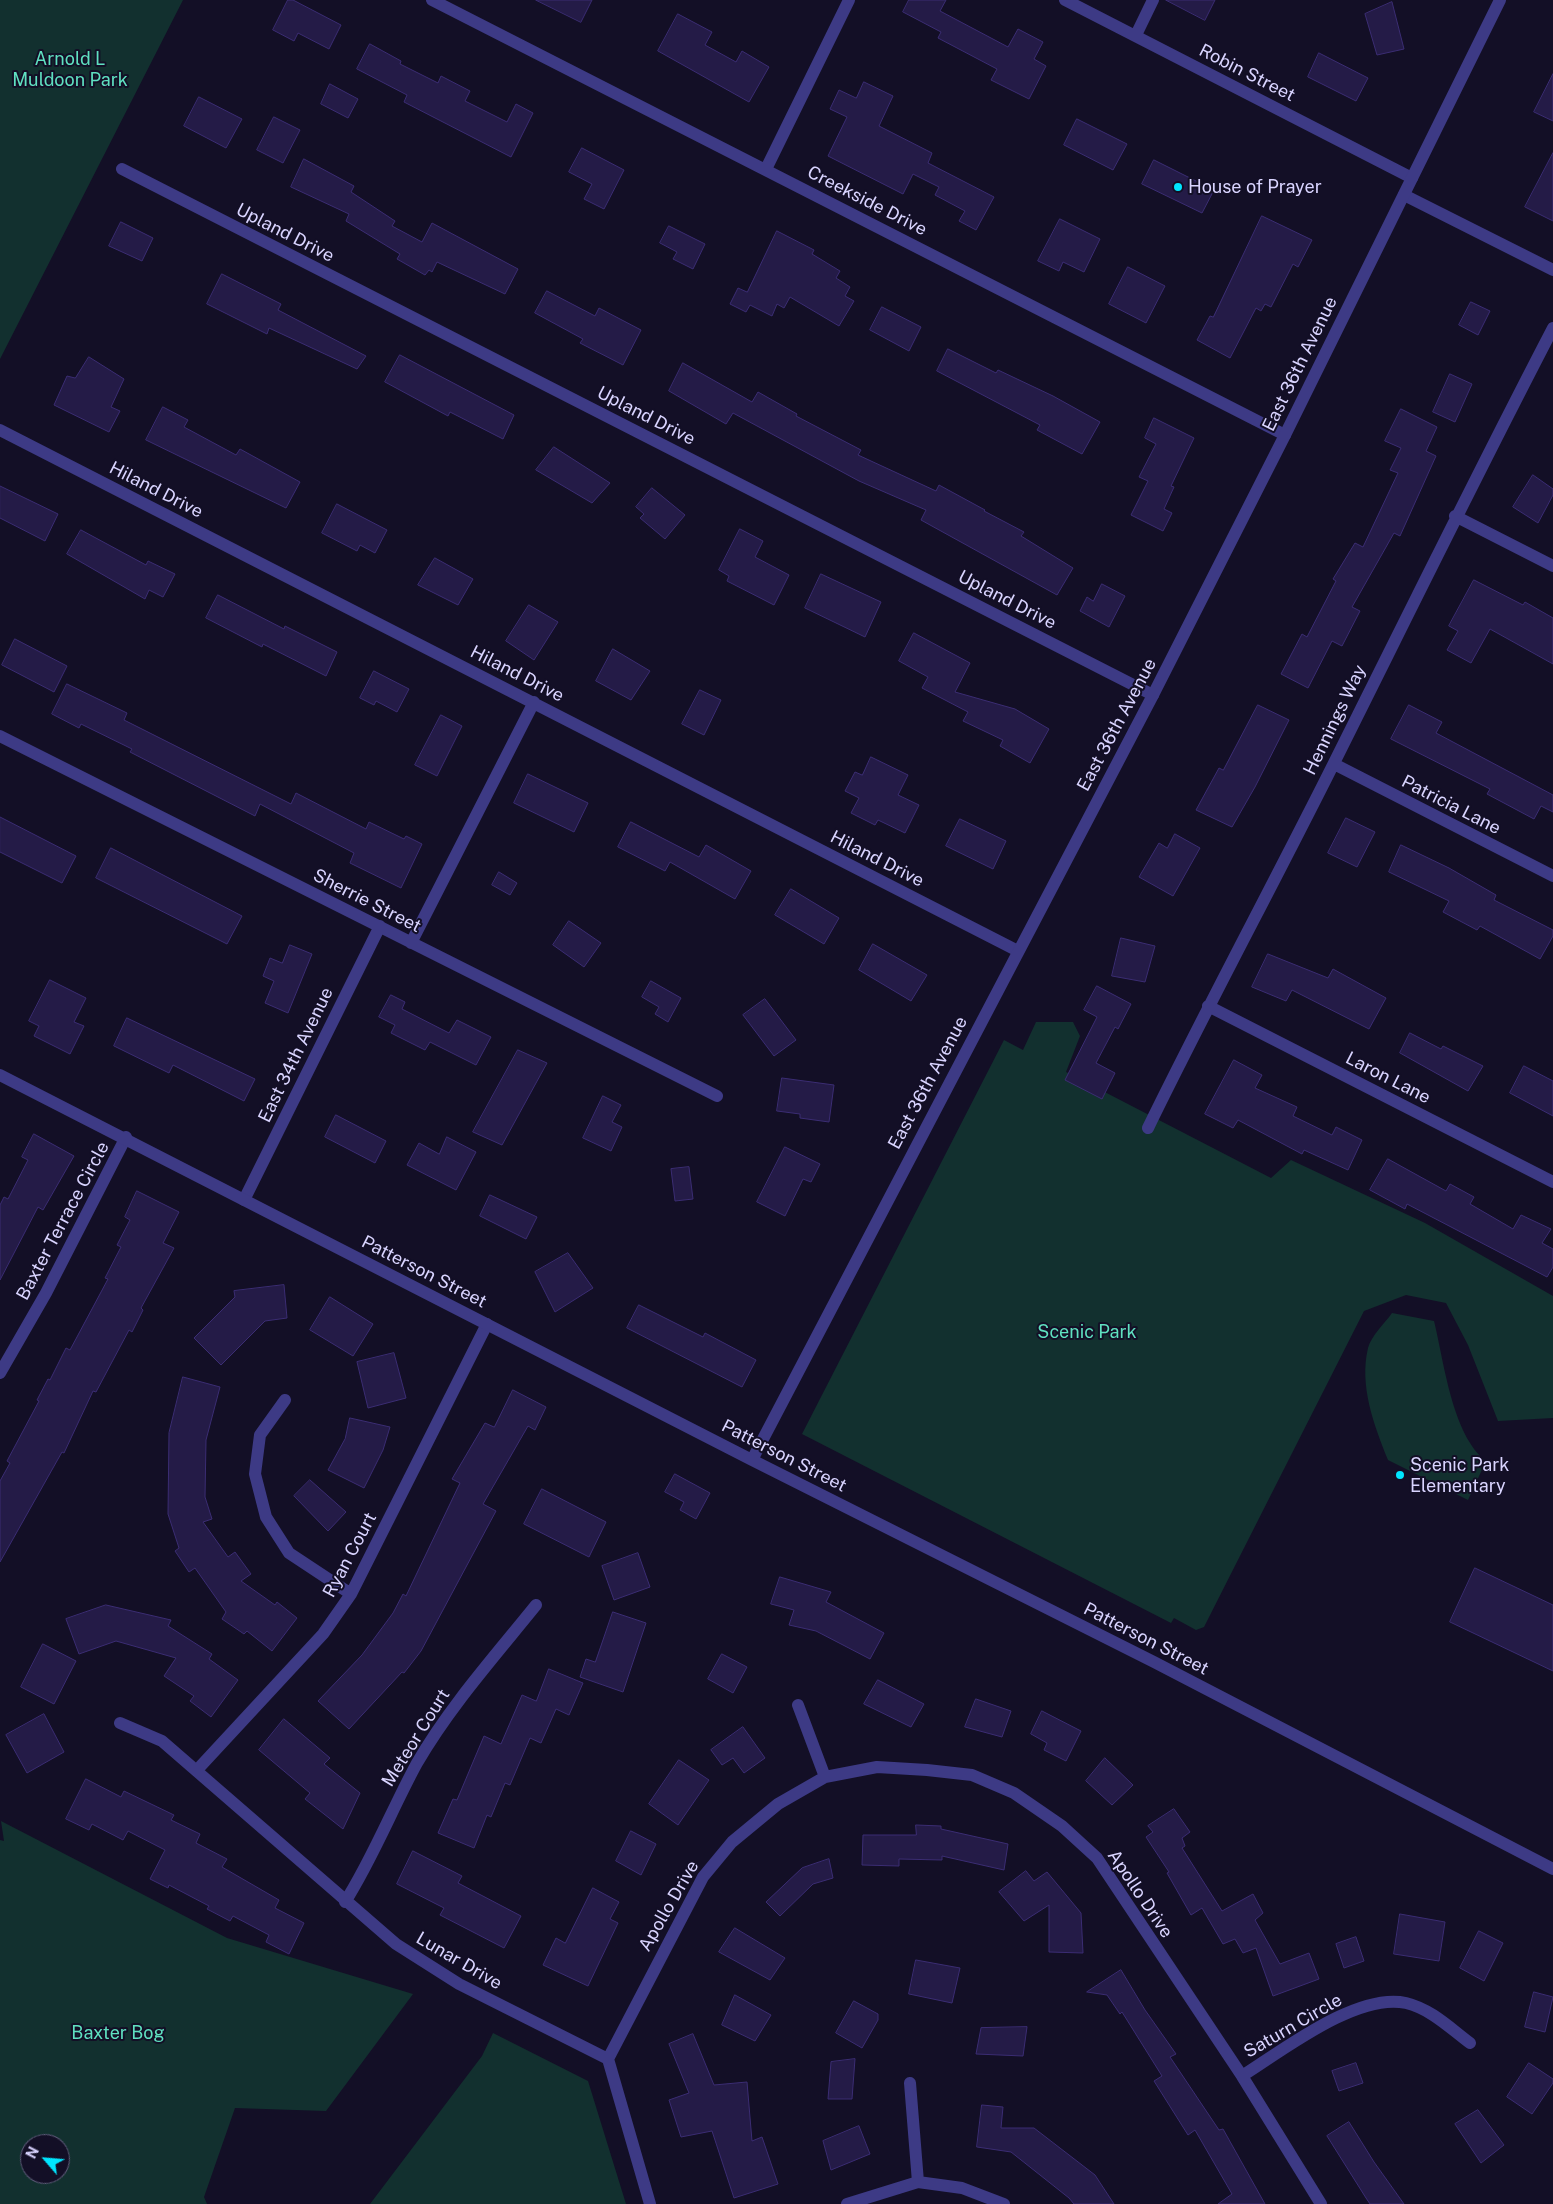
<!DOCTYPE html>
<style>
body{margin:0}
#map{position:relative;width:1553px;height:2204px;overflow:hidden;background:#130f26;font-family:"Public Sans",sans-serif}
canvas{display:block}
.north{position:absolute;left:20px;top:2134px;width:50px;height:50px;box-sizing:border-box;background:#130f26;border:1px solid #625e7d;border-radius:50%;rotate:297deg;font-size:14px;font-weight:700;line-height:20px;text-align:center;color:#d9d4ff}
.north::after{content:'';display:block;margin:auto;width:18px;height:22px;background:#00e5ff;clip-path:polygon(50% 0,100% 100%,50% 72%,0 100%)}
</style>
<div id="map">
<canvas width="1553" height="2204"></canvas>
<div class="north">N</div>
</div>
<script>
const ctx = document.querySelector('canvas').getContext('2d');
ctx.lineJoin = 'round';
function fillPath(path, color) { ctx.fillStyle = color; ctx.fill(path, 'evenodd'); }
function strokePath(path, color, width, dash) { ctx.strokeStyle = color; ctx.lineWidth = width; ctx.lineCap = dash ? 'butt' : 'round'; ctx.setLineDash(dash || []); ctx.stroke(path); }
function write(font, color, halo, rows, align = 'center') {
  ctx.font = font + ' "Public Sans",sans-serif'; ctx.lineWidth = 4; ctx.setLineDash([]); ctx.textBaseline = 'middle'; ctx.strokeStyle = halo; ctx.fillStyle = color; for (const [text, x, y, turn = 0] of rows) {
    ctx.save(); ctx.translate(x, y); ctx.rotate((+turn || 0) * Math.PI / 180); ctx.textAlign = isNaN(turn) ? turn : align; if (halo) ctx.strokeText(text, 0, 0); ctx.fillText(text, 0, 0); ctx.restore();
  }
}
const green = new Path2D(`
 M0,0H183L0,359Z
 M1036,1022H1073L1080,1036L1066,1072L1271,1178L1291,1160L1425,1223L1553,1296V1418L1498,1421L1468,1345L1446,1303L1406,1295L1364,1311L1204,1627L1196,1630L1174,1618L1171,1623L802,1434L1004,1040L1023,1050Z
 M1392,1313L1434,1321C1444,1361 1452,1435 1486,1461L1468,1500L1388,1460C1374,1425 1359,1386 1368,1348C1371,1336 1385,1323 1392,1313Z
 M1,1821L227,1938L413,1994L326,2111L235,2108L204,2197L207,2204H0V1840L4,1841ZM30,2144H60V2174H30Z
 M493,2033L588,2081L626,2204H370L482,2056Z`);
const building = new Path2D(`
 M288,0H293L341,25L329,49L298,33L294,41L273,30Z
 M536,0H592L581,22Z
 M909,0H946L940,11L1008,47L1018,29L1043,42L1034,59L1046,66L1029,99L991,80L997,69L938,38L941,32L903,12Z
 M1166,0H1215L1205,20Z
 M1392,2L1404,49L1377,55L1365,14Z
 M678,14L712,32L705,45L736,62L742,51L769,67L749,102L658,51Z
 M370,44L401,61L400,64L438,83L441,76L470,91L465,101L507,122L516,104L533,113L511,157L404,102L407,95L357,69Z
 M1319,53L1368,78L1356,101L1308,77Z
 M1553,74V121L1534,112Z
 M864,82L893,96L879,126L932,153L928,163L994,197L976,230L959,221L965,211L935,195L939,187L913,174L903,194L828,156L847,117L830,109L839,90L856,98Z
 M330,84L358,99L348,118L321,104Z
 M199,97L242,119L226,148L184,126Z
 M274,117L300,130L283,163L257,150Z
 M1077,119L1127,144L1113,170L1064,145Z
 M582,148L624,170L604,209L584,199L592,184L569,172Z
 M1553,153V221L1525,207Z
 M304,159L354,186L351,192L395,221L392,226L422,242L432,223L518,269L505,294L437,262L432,272L429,270L425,275L397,259L400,254L346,221L349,214L291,187Z
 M1154,160L1214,190L1202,213L1142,184Z
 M1262,216L1312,240L1298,267L1293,264L1271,307L1265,304L1261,311L1256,308L1230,358L1197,340L1210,316L1213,317Z
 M1060,219L1100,239L1084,272L1063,262L1059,271L1038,261Z
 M121,222L153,238L142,261L109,246Z
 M669,226L705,244L693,269L673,259L677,252L660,243Z
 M777,231L814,250L812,254L840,271L836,278L850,287L845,296L854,301L839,326L790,297L784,308L777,304L772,316L750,305L746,312L730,304L738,288L747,292Z
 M1128,267L1165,286L1146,323L1109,304Z
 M222,274L281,304L278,310L366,356L357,369L269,328L267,334L207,304Z
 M547,291L595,316L599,308L641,330L623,365L580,343L583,339L535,313Z
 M1471,302L1490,311L1478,335L1459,325Z
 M882,307L921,327L909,351L870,330Z
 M948,349L996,373L998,370L1053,396L1100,422L1082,454L1037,430L1040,425L937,371Z
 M400,355L514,415L503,439L450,412L448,416L385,382Z
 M89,357L124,379L111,407L120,411L109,432L54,405L67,376L75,378Z
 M683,363L752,402L758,392L797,414L796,416L861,450L858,455L936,491L939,485L985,510L984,511L1024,532L1021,536L1073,568L1057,595L921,520L926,510L859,481L733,413L726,424L669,391Z
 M1450,374L1472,384L1455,422L1433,412Z
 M163,407L188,420L184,427L236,455L240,449L300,482L286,508L146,440Z
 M1401,409L1437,427L1426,451L1436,456L1400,536L1394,533L1352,607L1360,611L1342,646L1332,641L1308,688L1281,674L1302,634L1307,637L1336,581L1333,579L1355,543L1363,547L1398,473L1390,470L1401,448L1385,441Z
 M1154,418L1194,438L1171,486L1174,487L1164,509L1172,513L1163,531L1131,515L1148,481L1139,477L1156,444L1145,438Z
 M554,447L610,483L592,503L536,470Z
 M1533,475L1553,489V495L1538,523L1513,507Z
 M0,486L58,514L45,541L0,518Z
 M652,488L685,515L665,539L640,518L644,514L636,507Z
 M337,504L387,530L375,553L360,545L357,551L322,533Z
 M740,529L763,541L755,557L789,575L774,605L727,581L729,576L719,570Z
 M81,530L146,565L148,561L175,574L163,597L149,590L145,599L67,554Z
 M435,558L473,579L458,605L418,585Z
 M821,574L881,602L865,637L805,608Z
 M1474,580L1523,605L1525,602L1553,618V664L1490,629L1471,663L1447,650L1458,631L1449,626Z
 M1102,584L1125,596L1109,627L1080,611L1087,597L1093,601Z
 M218,595L284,629L285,626L337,652L326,676L263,644L262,647L206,618Z
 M529,605L558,622L534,660L506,641Z
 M914,633L970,663L955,692L1015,709L1049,729L1030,763L1000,746L1003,740L963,721L968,712L922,688L928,677L899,661Z
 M15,639L67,666L54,692L2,665Z
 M613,649L650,671L631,700L596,681Z
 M374,671L409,689L397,712L376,701L374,705L360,698Z
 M67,684L127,713L124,720L291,804L296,793L366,829L369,822L404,839L406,836L422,844L401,888L350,863L354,853L260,804L255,816L130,752L132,749L81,724L79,728L52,714Z
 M700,690L721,700L704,735L682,724Z
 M1258,705L1289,720L1255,787L1232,827L1196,810L1219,768L1223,770Z
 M1409,705L1442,722L1436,733L1553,795V812L1541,806L1534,819L1487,794L1490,789L1391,739Z
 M441,715L462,726L437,776L415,765Z
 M871,757L908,775L898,795L919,805L905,833L878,820L875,825L851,813L859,798L845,791L855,772L862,775Z
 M528,774L588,803L574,832L514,803Z
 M0,817L76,856L62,883L0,852Z
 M1346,818L1375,832L1357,867L1328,853Z
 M960,819L1006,841L993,869L946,846Z
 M631,822L699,857L706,845L751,871L735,899L670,862L665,871L618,847Z
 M1175,834L1200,848L1173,896L1139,877L1159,843L1167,848Z
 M1401,845L1449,868L1496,895L1494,900L1553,930V936L1540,959L1480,926L1477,930L1443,912L1449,901L1389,872Z
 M111,848L242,916L227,944L96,878Z
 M499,872L517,883L510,895L492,885Z
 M791,889L839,918L824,944L775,915Z
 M569,921L601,943L584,967L553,945Z
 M1121,938L1155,946L1145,982L1112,976Z
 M873,944L927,975L911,1001L859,970Z
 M290,945L312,954L288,1013L265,1003L274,981L263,976L270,958L282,963Z
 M1268,954L1328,978L1333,969L1386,998L1369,1029L1292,990L1286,1001L1252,987Z
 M50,980L86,998L74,1022L84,1026L70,1054L34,1036L39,1026L29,1021Z
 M651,981L681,998L668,1022L655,1014L659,1007L642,997Z
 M1097,986L1131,1004L1118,1029L1115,1027L1096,1063L1115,1073L1102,1099L1065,1080L1097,1017L1084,1010Z
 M391,995L405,1002L402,1009L449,1033L457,1020L491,1037L476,1065L430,1042L425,1050L391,1033L395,1025L379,1017Z
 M765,999L796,1040L774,1056L743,1015Z
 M127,1018L255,1079L244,1101L173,1065L169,1073L114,1046Z
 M1410,1033L1441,1049L1443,1046L1483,1066L1468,1091L1400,1053Z
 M518,1050L547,1063L502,1145L473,1132Z
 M1234,1060L1262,1075L1255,1088L1297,1107L1293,1116L1332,1135L1336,1127L1362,1140L1348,1170L1304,1150L1302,1154L1238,1120L1233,1128L1205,1114Z
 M1524,1066L1553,1081V1116L1510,1093Z
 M782,1078L834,1085L829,1122L800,1118V1114L777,1111Z
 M603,1096L621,1105L612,1122L622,1127L611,1151L583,1138Z
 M336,1115L386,1141L375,1163L325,1137Z
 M34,1134L74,1156L43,1210L38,1207L0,1280V1205L4,1197L8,1199L28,1160L22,1157Z
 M447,1137L476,1152L456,1190L407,1165L419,1143L439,1154Z
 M785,1147L820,1164L811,1182L803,1179L785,1216L757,1202Z
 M1388,1159L1446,1191L1450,1184L1474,1197L1470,1204L1513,1229L1521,1215L1551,1229L1542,1243L1553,1249V1267L1547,1277L1407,1204L1405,1209L1370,1190Z
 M689,1167L693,1199L675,1201L671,1169Z
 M137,1191L179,1212L163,1243L174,1248L141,1308L143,1310L132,1332L129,1330L96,1392L93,1391L64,1453L62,1452L0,1562V1481L10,1463L7,1461L39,1401L37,1400L48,1379L50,1380L66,1348L70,1350L108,1279L105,1278L121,1247L117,1245L130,1220L125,1217Z
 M490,1195L537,1217L526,1239L480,1216Z
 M568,1253L593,1288L555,1312L535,1272Z
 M284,1285L287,1318L265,1321L221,1365L194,1338L235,1297L234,1291Z
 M330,1297L373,1324L353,1356L310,1330Z
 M639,1305L703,1337L705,1333L756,1360L742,1387L627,1328Z
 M394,1353L406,1398L368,1408L357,1362Z
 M183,1377L220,1387L206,1440L205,1497L212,1519L203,1522L228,1557L235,1552L251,1574L241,1581L275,1605L277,1602L297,1618L272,1651L247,1631L244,1634L222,1619L226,1612L195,1568L189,1572L175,1551L179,1548L168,1514L169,1433Z
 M513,1390L546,1407L535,1430L528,1426L483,1504L496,1511L421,1651L404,1673L402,1672L349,1729L318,1701L362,1655L393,1613L403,1594L406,1596L460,1483L452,1479L485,1423L494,1427Z
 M350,1418L390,1427L383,1450L364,1488L328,1470L345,1439Z
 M675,1474L710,1493L696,1519L680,1510L684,1502L665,1492Z
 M310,1480L346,1512L328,1531L294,1496Z
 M542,1489L606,1522L589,1557L524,1524Z
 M638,1553L650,1587L614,1600L602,1566Z
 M1475,1568L1553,1605V1671L1450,1622Z
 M780,1577L831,1592L826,1602L884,1633L870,1659L816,1631L789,1625L794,1610L771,1604Z
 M106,1605L171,1620L168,1626L212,1654L209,1659L238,1680L211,1717L190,1701L194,1696L164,1676L176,1658L116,1641L79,1654L66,1619Z
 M613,1612L646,1623L623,1692L580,1677L586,1659L595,1662Z
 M43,1644L76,1661L54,1704L21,1687Z
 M722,1654L747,1667L733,1693L708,1679Z
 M549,1669L583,1683L569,1715L556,1709L541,1743L530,1738L510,1785L505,1783L491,1817L487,1815L474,1848L438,1833L453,1799L457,1800L484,1736L501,1744L522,1695L536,1701Z
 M878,1680L924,1704L911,1727L864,1704Z
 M976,1699L1011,1711L1002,1737L965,1727Z
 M1042,1711L1081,1731L1066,1761L1044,1750L1047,1743L1031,1734Z
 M44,1714L64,1752L27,1773L6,1735Z
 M284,1719L330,1758L324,1764L360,1793L343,1829L305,1799L310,1793L259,1750Z
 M743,1727L765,1758L744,1773L733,1758L722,1765L711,1750Z
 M1105,1758L1133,1785L1112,1805L1086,1781Z
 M679,1760L709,1780L678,1825L649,1804Z
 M86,1779L121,1797L124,1791L174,1815L171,1820L200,1834L196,1843L227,1859L222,1867L279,1900L275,1908L304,1923L289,1954L266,1942L269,1935L233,1916L230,1921L207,1909L209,1906L169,1885L168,1888L150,1879L165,1850L128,1831L123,1840L92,1824L89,1830L66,1819Z
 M1174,1809L1190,1832L1182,1838L1185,1846L1182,1848L1222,1911L1253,1894L1263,1913L1255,1920L1280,1964L1309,1953L1319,1979L1273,1996L1256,1948L1243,1953L1235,1939L1223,1944L1202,1908L1191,1915L1167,1873L1169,1872L1146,1837L1153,1832L1148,1826Z
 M916,1825L941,1826V1829L1008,1844L1004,1870L942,1856V1860L899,1859V1866L862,1865L863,1835H916Z
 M631,1831L656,1844L641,1875L616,1861Z
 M413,1851L462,1876L458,1883L521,1916L504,1948L440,1915L444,1908L397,1884Z
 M829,1859L833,1878L813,1884L780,1916L766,1902L802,1868Z
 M1026,1871L1034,1881L1047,1872L1081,1913L1083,1953L1049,1952V1905L1024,1921L999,1892Z
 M593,1888L619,1902L610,1919L618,1923L588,1986L543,1965L556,1938L565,1943Z
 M1400,1914L1445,1922L1439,1961L1394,1954Z
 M735,1928L785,1958L770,1980L719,1952Z
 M1479,1931L1503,1943L1484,1981L1460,1968Z
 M1356,1937L1364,1961L1344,1968L1336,1944Z
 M916,1960L960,1968L952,2003L909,1994Z
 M1121,1970L1145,2010L1176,2054L1170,2057L1219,2130L1223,2129L1265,2204H1218L1232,2194L1195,2130L1188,2135L1154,2081L1162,2076L1122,2012L1120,2014L1107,1995L1087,1992Z
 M1534,1992L1553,1997L1545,2032L1525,2027Z
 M735,1995L771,2015L755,2041L722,2025Z
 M854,2001L878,2014V2020L862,2048L836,2033Z
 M1027,2027L1023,2056L976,2054L981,2028Z
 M693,2034L714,2085L747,2082L752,2141L762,2137L778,2184L734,2198L712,2131L681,2137L669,2100L689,2093L669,2044Z
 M855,2059L852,2099H828L831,2062Z
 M1356,2063L1363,2083L1339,2091L1332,2071Z
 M1529,2063L1553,2079V2083L1532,2114L1507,2097Z
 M982,2105L1003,2107L1001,2128H1034L1095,2175L1114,2204H1074L1069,2198L1011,2152L977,2147Z
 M1478,2110L1504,2145L1481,2163L1455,2124Z
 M1349,2122L1374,2162L1404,2204H1370L1366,2198L1327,2136Z
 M859,2126L870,2154L831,2170L823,2141Z`);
const minor = new Path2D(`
 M432,0L1285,435
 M1065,0L1412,178
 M1136,35L1153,0
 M122,169L1153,695
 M766,169L849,0
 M1404,195L1553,270
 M0,430L1018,951
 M1455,516L1553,566
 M0,736L717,1096
 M1334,764L1553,876
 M411,943L534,702
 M1208,1006L1553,1182
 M1148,1128C1208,1005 1273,885 1334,763C1407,617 1478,472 1553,328
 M244,1200L380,926
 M0,1373L46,1293L126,1137
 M285,1400L260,1435L255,1474L266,1517L289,1553L351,1594
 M798,1705L825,1777
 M120,1723L162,1741L396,1944L459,1984L608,2059L650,2204
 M197,1770L323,1634L351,1594L487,1324
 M345,1902C373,1858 392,1809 417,1763C450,1706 495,1656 536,1605
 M608,2059L703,1877L732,1842L778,1804L825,1777L877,1767L927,1770L972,1775L1014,1793L1062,1826L1097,1858L1242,2076L1321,2204
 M1242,2076C1282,2051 1357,1992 1406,2003C1431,2009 1450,2028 1470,2043
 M910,2083L918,2182
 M847,2204L918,2182L962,2188L1004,2204`);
const tertiary = new Path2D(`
 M0,1075L752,1460L1154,1662L1553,1869
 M752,1460L1153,695L1285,435L1500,0`);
const markers = [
 [1178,187,5,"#00e5ff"],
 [1400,1475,5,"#00e5ff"]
];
const parkNames = [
 ["Arnold L",70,59],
 ["Muldoon Park",70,80],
 ["Scenic Park",1087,1332],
 ["Baxter Bog",118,2033]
];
const streetNames = [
 ["Robin Street",1247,73,27],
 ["Creekside Drive",867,201,27],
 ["Upland Drive",285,233,27],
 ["East 36th Avenue",1300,364,-64],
 ["Upland Drive",646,416,27],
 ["Hiland Drive",156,490,27],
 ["Upland Drive",1007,600,27],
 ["Hiland Drive",517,674,27],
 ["Hennings Way",1335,720,-64],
 ["East 36th Avenue",1117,725,-62],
 ["Patricia Lane",1451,805,27],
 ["Hiland Drive",877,859,27],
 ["Sherrie Street",367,901,27],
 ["East 34th Avenue",296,1055,-64],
 ["Laron Lane",1388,1078,27],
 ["East 36th Avenue",928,1083,-62],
 ["Baxter Terrace Circle",63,1221,-62],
 ["Patterson Street",424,1272,27],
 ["Patterson Street",784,1456,27],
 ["Ryan Court",350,1555,-62],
 ["Patterson Street",1146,1639,27],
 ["Meteor Court",416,1738,-58],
 ["Apollo Drive",1140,1894,56],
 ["Apollo Drive",669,1906,-60],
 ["Lunar Drive",459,1961,30],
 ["Saturn Circle",1293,2026,-30]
];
const poiNames = [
 ["House of Prayer",1188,187],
 ["Scenic Park",1410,1465],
 ["Elementary",1410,1486]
];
fillPath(green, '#12302f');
fillPath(building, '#241b47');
strokePath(building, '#3b2d73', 1);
strokePath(minor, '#3d3a85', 12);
strokePath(tertiary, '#3d3a85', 12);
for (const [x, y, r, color] of markers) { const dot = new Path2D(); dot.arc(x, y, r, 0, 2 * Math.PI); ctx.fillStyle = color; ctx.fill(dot); strokePath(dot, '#130f26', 2); }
write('18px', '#5fe0c0', '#130f26', parkNames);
write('18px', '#d9d4ff', '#130f26', streetNames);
write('18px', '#d9d4ff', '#130f26', poiNames, 'left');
</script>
